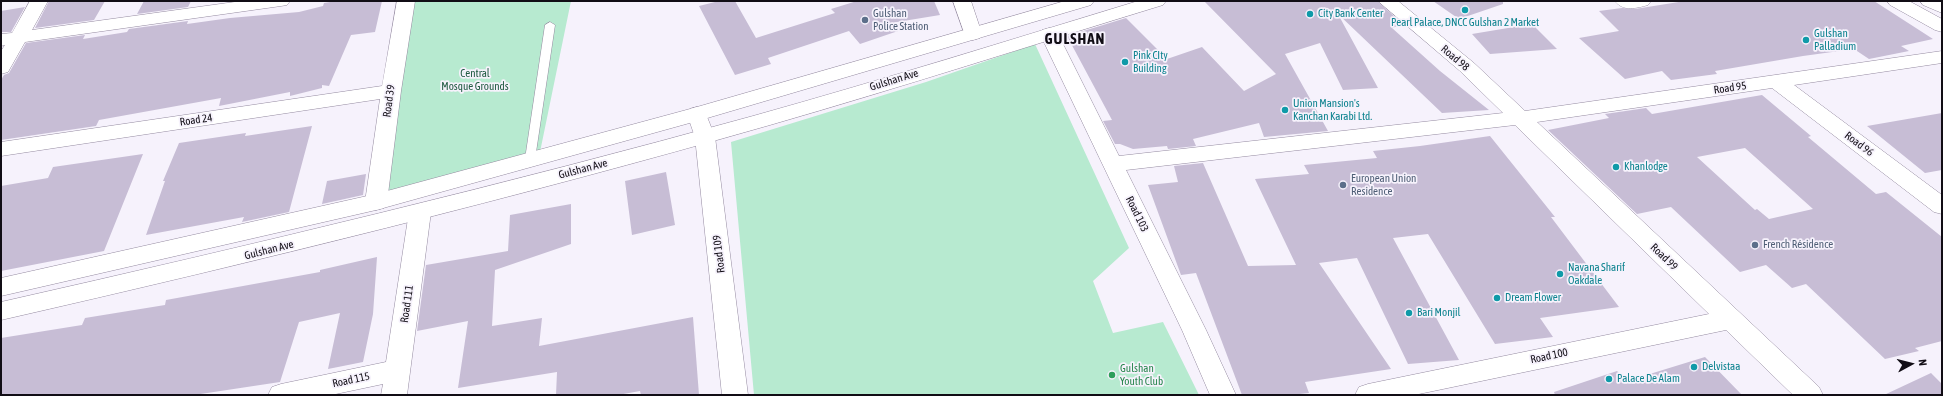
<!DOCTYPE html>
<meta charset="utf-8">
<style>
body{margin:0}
#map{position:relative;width:1943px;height:396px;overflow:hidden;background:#f6f2fc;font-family:"Asap Condensed",sans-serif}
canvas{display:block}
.frame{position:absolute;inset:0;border:2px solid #110d15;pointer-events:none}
.north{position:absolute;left:1891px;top:344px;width:40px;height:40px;-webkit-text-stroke:3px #f6f2fc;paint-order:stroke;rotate:83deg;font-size:11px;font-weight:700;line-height:16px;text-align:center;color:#110d15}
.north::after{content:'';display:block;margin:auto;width:14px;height:18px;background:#110d15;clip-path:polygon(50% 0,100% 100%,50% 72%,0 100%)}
</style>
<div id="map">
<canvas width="1943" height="396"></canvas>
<div class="frame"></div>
<div class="north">N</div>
</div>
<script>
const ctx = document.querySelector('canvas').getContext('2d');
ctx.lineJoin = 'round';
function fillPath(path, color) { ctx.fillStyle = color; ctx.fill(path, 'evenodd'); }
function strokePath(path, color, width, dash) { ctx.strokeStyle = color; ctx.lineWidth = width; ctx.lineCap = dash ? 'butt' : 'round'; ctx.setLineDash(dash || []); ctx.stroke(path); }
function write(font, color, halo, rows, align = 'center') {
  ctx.font = font + ' "Asap Condensed",sans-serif'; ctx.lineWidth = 3.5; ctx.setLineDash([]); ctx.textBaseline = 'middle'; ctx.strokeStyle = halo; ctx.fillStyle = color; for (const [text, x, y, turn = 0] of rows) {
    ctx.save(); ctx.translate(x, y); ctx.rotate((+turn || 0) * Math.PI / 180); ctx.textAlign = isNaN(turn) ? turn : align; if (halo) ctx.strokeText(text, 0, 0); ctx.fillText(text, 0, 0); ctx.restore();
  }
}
const green = new Path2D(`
 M409,1H571L540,152L381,193Z
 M1035,44L1129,248L1093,281L1113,333L1163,322L1199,395H754L731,142L926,82Z`);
const building = new Path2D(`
 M49,1H105L94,20L35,28Z
 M144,1H191L188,7L137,14Z
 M336,1H382L375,32L351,35L329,86L322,85V88L290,96V92L219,106L221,98L99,120L96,126L1,140V80L4,75L9,73L26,43L85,35L83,39L127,32L129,29L188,21L187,24L230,18L299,12L323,6L324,3Z
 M719,1H735L756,38L835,13L831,9L857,1H934L940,15L891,23L898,31L860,44L849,31L768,58L771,64L735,75L699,6Z
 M1204,1H1377L1403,24L1392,28L1440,71L1489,110L1442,113L1338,14L1378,88L1343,90L1320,43L1285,54L1328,131L1264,137L1259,123L1193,139L1196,146L1168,149L1167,146L1133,149L1120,144H1115L1103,121L1112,120L1067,36L1126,18L1167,59L1202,47L1244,91L1276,74Z
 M1433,1H1503V4L1459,19Z
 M1685,1H1874L1933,39L1901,46L1909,51L1869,59L1854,49L1803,56L1715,71L1717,74L1671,80L1662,71L1625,79L1579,38L1619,31L1599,11L1622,8L1635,9Z
 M25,7L11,32H1V11Z
 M1532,24L1557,49L1490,54L1472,34Z
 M1762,95L1811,136L1808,137L1876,194L1886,192L1942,237V341L1915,348L1919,351L1885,359L1806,284L1792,288L1766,265L1740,272L1671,207L1637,214L1548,130L1609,118L1605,114L1646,108L1652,114ZM1745,148L1813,209L1769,219L1757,209L1755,210L1697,157Z
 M1942,113V170L1925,173L1867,126Z
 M312,126L289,212L242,222L244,217L146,235L165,181H163L179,143L246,133L245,136Z
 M1490,136L1555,217H1551L1619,307L1540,318L1553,337L1495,344L1428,234L1393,238L1459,360L1408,364L1357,258L1319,263L1391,369L1305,382L1309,393L1290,395H1242L1196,273L1181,275L1148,185L1178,182L1174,166L1203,163L1248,266L1296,265L1255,179L1309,174L1304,165L1377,158L1373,151L1420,146Z
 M143,154L104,251L1,271V186L48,178L53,167Z
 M666,172L675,225L632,235L625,181Z
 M366,174L363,195L322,204L327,181Z
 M571,204V244L495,270L492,326L542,318L539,346L693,317L699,395H641L640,391L618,395H556L557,372L458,388L468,321L417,331L426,265L508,251L510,215Z
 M377,257L373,314L363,362L328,369L340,313L299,322L280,382L194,395H1V338L82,325L85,318L165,305L166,300L320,272V270Z
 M1705,357L1742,395H1555L1554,392L1617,371L1627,381Z
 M1931,373L1942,384V395H1884Z`);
const service = new Path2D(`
 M550,22L555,25L535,159L530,163L525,159L545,25Z`);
const minor = new Path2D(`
 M30,1H48L32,30L242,1H290L287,5L281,6L25,42L8,72L1,74V51L5,45L1,46V34L12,33Z
 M397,1H415L401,91L387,202L384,208L376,210L368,208L365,202L380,99L1,156V142L382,86Z
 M953,1H971L982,34L980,38L973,40L966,38Z
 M1378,1H1398L1474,63L1525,111L1942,51V63L1794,85L1942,195V214L1934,212L1772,88L1537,122L1819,387L1823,395H1793L1726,330L1414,395H1355L1359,387L1368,384L1709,314L1515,125L1126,170L1206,330L1236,395H1210L1182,330L1040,34L1042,30L1049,28L1056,30L1119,156L1503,113L1460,71Z
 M1615,1H1651L1648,5C1637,8 1623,12 1615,1Z
 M697,107L704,109L715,137L748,395H722L695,137L687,114L690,109Z
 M420,204L428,206L431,212L407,395H381L383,384L331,395H268L272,387L281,384L386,362L409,212L412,206Z`);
const secondary = new Path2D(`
 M1065,1H1094L1091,5L704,119L376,210L1,296V278L376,194L690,109Z
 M1138,1H1166L1163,5C1032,45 902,87 770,125C515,198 259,261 1,320V302C253,245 504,185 753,116C882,80 1010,40 1138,1Z
 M1887,1H1909L1942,19V32L1935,30L1890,5Z
 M1920,1H1942V13L1923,5Z`);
const markers = [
 [1465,10,4,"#0f9aa8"],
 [1310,14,4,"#0f9aa8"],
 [865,20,4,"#5c6f8a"],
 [1806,40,4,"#0f9aa8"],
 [1125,62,4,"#0f9aa8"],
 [1285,110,4,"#0f9aa8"],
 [1616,167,4,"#0f9aa8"],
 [1343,185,4,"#5c6f8a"],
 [1755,245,4,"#5c6f8a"],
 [1560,274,4,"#0f9aa8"],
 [1497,298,4,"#0f9aa8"],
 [1409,313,4,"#0f9aa8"],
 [1694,367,4,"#0f9aa8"],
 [1112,375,4,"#2e9e5b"],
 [1609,379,4,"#0f9aa8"]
];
const serviceNames = [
 ["Gulshan",873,14],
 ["Police Station",873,27],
 ["European Union",1351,179],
 ["Residence",1351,192],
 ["French Résidence",1763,245]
];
const cultureNames = [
 ["City Bank Center",1318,14],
 ["Pearl Palace, DNCC Gulshan 2 Market",1465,23,"center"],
 ["Gulshan",1814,34],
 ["Palladium",1814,47],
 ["Pink CIty",1133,56],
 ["Building",1133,69],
 ["Union Mansion's",1293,104],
 ["Kanchan Karabi Ltd.",1293,117],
 ["Khanlodge",1624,167],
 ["Navana Sharif",1568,268],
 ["Oakdale",1568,281],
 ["Dream Flower",1505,298],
 ["Bari Monjil",1417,313],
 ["Delvistaa",1702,367],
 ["Palace De Alam",1617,379]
];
const streetNames = [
 ["Road 98",1455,58,40],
 ["Gulshan Ave",894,80,-17],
 ["Road 95",1730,88,-8],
 ["Road 39",389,101,-82],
 ["Road 24",196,120,-8],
 ["Road 96",1859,144,37],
 ["Gulshan Ave",583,169,-15],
 ["Road 103",1137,214,64],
 ["Gulshan Ave",269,250,-14],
 ["Road 109",719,254,-97],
 ["Road 99",1664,257,44],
 ["Road 111",407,304,-82],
 ["Road 100",1549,356,-12],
 ["Road 115",351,380,-12]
];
const parkNames = [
 ["Central",475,74],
 ["Mosque Grounds",475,87]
];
const leisureNames = [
 ["Gulshan",1120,369],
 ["Youth Club",1120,382]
];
const districtNames = [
 ["GULSHAN",1075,39]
];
fillPath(green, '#b7ead0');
fillPath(building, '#c7bdd5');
strokePath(service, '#948aa0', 1);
strokePath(minor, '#948aa0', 1);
strokePath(secondary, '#948aa0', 1);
fillPath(service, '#fff');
fillPath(minor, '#fff');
fillPath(secondary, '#fff');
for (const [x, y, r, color] of markers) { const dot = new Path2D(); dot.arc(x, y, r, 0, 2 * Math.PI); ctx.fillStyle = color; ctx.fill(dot); strokePath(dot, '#f6f2fc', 1.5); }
write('11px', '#4e5e75', '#f6f2fc', serviceNames, 'left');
write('11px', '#0d838f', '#f6f2fc', cultureNames, 'left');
write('11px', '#110d15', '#f6f2fc', streetNames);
write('11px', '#205b42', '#f6f2fc', parkNames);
write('11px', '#27864d', '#f6f2fc', leisureNames, 'left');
ctx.letterSpacing = '1px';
write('bold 15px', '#110d15', '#f6f2fc', districtNames);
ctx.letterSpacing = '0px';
</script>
